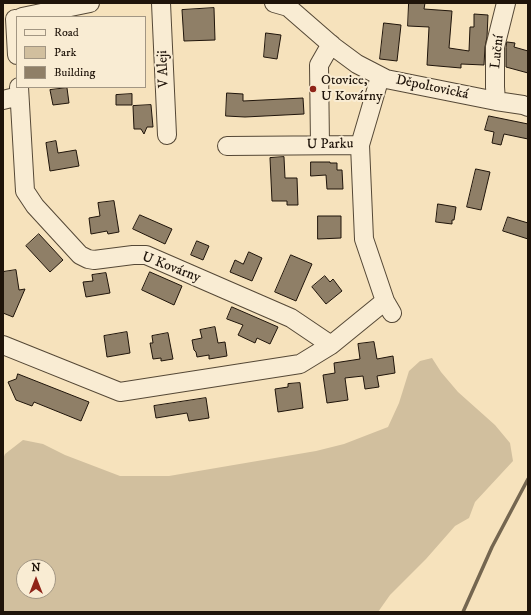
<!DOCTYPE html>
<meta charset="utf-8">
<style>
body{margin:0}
#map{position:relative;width:531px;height:615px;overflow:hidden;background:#f6e2bc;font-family:"IM FELL DW Pica",serif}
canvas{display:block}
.frame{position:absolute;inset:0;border:4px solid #1f140a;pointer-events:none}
.legend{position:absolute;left:16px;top:16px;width:130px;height:72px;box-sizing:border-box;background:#f9ecd3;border:1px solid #a29683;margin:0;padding:5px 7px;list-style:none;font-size:12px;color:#1f140a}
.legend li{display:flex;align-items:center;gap:8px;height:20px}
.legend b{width:20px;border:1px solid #a29683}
.north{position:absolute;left:16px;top:559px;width:40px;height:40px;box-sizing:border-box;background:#f9ecd3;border:1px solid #a29683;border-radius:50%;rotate:0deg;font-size:11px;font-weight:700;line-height:16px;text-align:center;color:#1f140a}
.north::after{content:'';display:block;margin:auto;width:14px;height:18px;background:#8f2418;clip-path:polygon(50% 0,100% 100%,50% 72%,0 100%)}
</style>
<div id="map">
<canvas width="531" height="615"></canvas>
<div class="frame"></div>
<ul class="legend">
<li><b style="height:5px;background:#f9ecd3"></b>Road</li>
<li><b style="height:11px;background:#d1bf9e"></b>Park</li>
<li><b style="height:11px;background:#8f7f67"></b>Building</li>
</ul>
<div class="north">N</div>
</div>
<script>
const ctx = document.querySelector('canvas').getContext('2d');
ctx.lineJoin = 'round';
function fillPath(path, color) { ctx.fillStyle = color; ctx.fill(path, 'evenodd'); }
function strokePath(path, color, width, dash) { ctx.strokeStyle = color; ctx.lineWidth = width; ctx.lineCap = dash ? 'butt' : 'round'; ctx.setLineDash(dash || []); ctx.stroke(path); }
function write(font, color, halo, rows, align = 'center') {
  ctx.font = font + ' "IM FELL DW Pica",serif'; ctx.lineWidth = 4; ctx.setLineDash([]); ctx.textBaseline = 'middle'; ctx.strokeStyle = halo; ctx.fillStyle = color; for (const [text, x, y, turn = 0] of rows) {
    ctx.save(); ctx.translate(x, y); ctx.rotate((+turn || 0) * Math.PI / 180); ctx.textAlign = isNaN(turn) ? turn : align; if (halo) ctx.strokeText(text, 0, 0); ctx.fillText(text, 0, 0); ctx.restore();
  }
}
const green = new Path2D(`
 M432,358L441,372L458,392L495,425L510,443L513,461L475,502L469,518L455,526L426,559L390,595L378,612H3V459L5,454L23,440L43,444L65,455L120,476H169L316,451L344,444L388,427L399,403L409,371L420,361ZM24,567H48V591H24Z`);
const stream = new Path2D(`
 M463,612L492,547L528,479`);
const building = new Path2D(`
 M409,3H425L424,9L452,11L449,48L469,51L470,27H474V14L488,15L487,37L485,47L484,65L461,64V68L438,66L427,65L429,27L408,26Z
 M214,8L215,40L184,41L182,10Z
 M384,23L401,25L397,61L380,59Z
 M266,33L281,35L277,59L264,57Z
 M507,42L515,43L514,47L528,51V73L506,67V48Z
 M67,88L69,103L53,105L50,90Z
 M227,93L243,94V101L303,98L304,114L245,117L226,116Z
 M132,94V105H116V95Z
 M151,105L153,127H147L144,134L141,129H134L133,106Z
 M489,116L528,124V139L504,134L501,145L492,143L494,132L485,130Z
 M56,141L58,153L76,150L79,166L50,171L46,143Z
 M284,157L285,178H297L298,205H287V201H272L270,158Z
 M311,162H330V163H337V170H342L343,189H327L326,175L311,176Z
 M476,169L490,172L481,210L467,207Z
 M114,201L119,232L108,234L107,231L91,234L89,218L100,216L98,203Z
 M438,204L456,207L454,220H452V224L436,222Z
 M140,215L172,229L165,244L133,229Z
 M318,216H341V238L318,239Z
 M508,217L528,223V239L503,231Z
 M39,234L63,260L50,272L26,246Z
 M197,241L209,246L203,260L191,255Z
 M249,252L262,258L252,281L230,272L235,260L243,264Z
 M291,255L312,264L296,301L275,292Z
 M16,270L19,290L25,289L13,317L3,313V272Z
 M150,272L182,286L174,305L142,290Z
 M106,273L110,293L86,297L83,282L93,281L92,275Z
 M325,276L330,282L333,279L342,291L326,304L312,287Z
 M232,307L278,327L270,344L257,338L255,343L238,335L243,325L227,319Z
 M215,327L218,343L225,342L227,356L209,359V355L197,357L196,352L194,350L192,340L202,338L200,330Z
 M127,332L130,353L107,357L104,336Z
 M168,333L173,359L161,361V358L153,359L150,343H153L152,336Z
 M374,342L377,359L393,356L395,373L377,376L379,387L365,389L363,376L345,378L348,400L327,403L323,375L335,373L334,363L360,359L358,344Z
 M18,374L89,402L81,421L34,402L32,406L16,400L8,382L16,379Z
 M300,383L303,408L278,412L275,389L288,387V384Z
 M206,398L209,418L189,421L187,413L156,418L154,406Z`);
const minor = new Path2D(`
 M161,3L167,135
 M274,3L288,7L334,47L357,64L386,79L496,101L523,105L528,107
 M22,17L90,3
 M15,19L17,55
 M380,77L360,145L364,239L385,301L392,313
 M19,87L25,191L35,206L80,255L88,259L94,260L133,255H146L291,318L331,345
 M3,100L19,96
 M496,101L495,87V47L506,3
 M320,145L319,65L331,44
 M227,146L360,145
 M3,345L120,392L300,364L331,345L385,301`);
const markers = [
 [313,89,4,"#8f2418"]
];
const streetNames = [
 ["Luční",498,52,-84],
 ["V Aleji",164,69,-92],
 ["Děpoltovická",432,88,12],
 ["U Parku",330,145,-1],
 ["U Kovárny",171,268,21]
];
const poiNames = [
 ["Otovice,",321,81],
 ["U Kovárny",321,97]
];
fillPath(green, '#d1bf9e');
strokePath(stream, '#746650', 3.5);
fillPath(building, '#8f7f67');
strokePath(building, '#1f140a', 1);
strokePath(minor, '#554836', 20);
strokePath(minor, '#f9ecd3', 18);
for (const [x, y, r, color] of markers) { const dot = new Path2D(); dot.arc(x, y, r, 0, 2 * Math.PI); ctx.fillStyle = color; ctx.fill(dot); strokePath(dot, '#f9ecd3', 1.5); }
write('14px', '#1f140a', '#f9ecd3', streetNames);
write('14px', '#1f140a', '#f9ecd3', poiNames, 'left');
</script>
